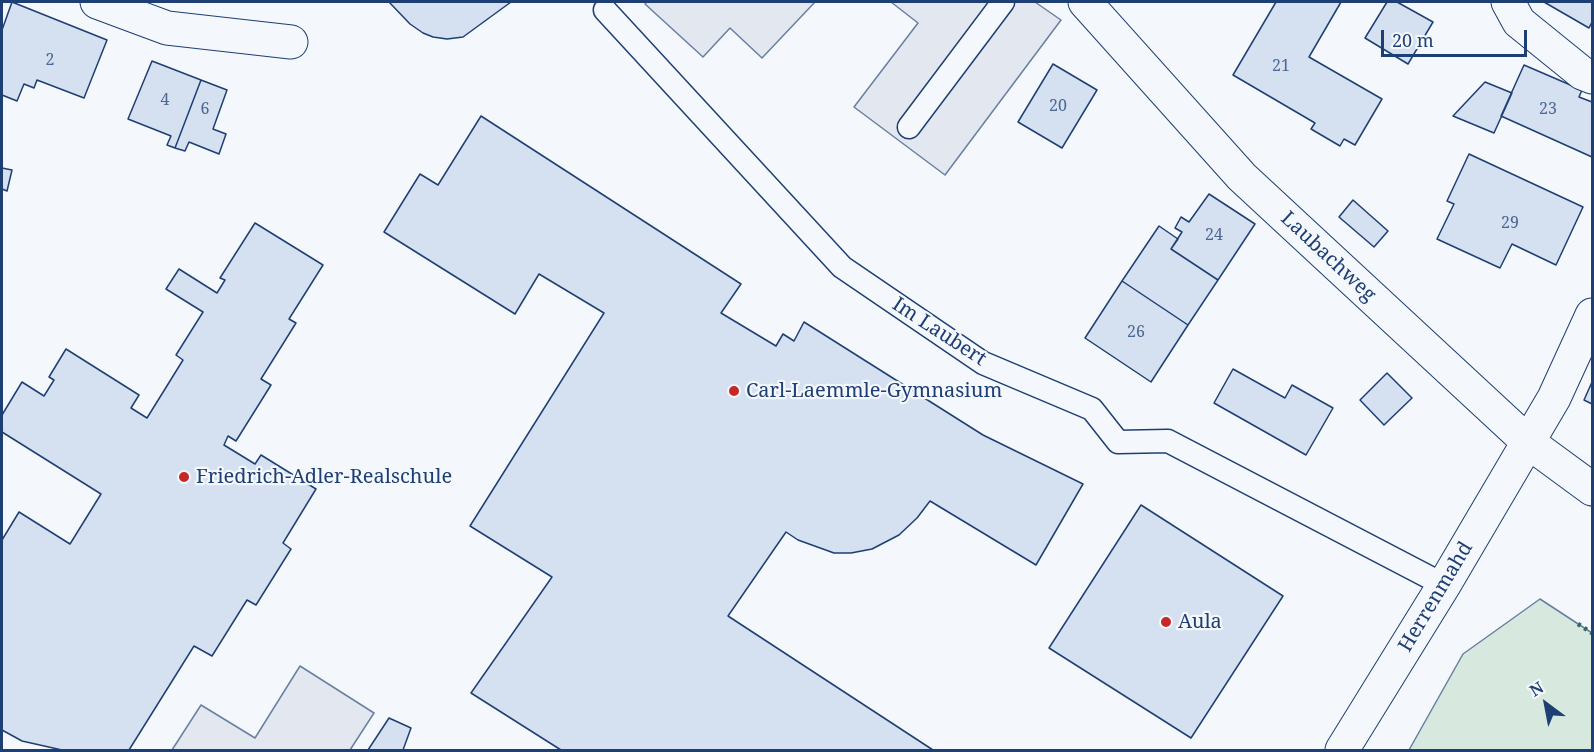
<!DOCTYPE html>
<style>
body{margin:0}
#map{position:relative;width:1594px;height:752px;overflow:hidden;background:#f4f7fb;font-family:"Noto Serif",serif}
canvas{display:block}
.frame{position:absolute;inset:0;border:3px solid #1d3f73;pointer-events:none}
.north{position:absolute;left:1516px;top:674px;width:60px;height:60px;-webkit-text-stroke:4px #f4f7fb;paint-order:stroke;rotate:328deg;font-size:16px;font-weight:700;line-height:24px;text-align:center;color:#1d3f73}
.north::after{content:'';display:block;margin:auto;width:21px;height:27px;background:#1d3f73;clip-path:polygon(50% 0,100% 100%,50% 72%,0 100%)}
.scale{position:absolute;left:1381px;top:30px;width:146px;height:27px;box-sizing:border-box;border:3px solid #1d3f73;border-top:0;padding-left:8px;font-size:18px;line-height:21px;white-space:nowrap;color:#1d3f73;-webkit-text-stroke:4px #f4f7fb;paint-order:stroke}
</style>
<div id="map">
<canvas width="1594" height="752"></canvas>
<div class="frame"></div>
<div class="north">N</div>
<div class="scale">20 m</div>
</div>
<script>
const ctx = document.querySelector('canvas').getContext('2d');
ctx.lineJoin = 'round';
function fillPath(path, color) { ctx.fillStyle = color; ctx.fill(path, 'evenodd'); }
function strokePath(path, color, width, dash) { ctx.strokeStyle = color; ctx.lineWidth = width; ctx.lineCap = dash ? 'butt' : 'round'; ctx.setLineDash(dash || []); ctx.stroke(path); }
function write(font, color, halo, rows, align = 'center') {
  ctx.font = font + ' "Noto Serif",serif'; ctx.lineWidth = 4.5; ctx.setLineDash([]); ctx.textBaseline = 'middle'; ctx.strokeStyle = halo; ctx.fillStyle = color; for (const [text, x, y, turn = 0] of rows) {
    ctx.save(); ctx.translate(x, y); ctx.rotate((+turn || 0) * Math.PI / 180); ctx.textAlign = isNaN(turn) ? turn : align; if (halo) ctx.strokeText(text, 0, 0); ctx.fillText(text, 0, 0); ctx.restore();
  }
}
const green = new Path2D(`
 M1540,599L1592,633V750H1409L1463,654Z`);
const parking = new Path2D(`
 M647,2H815L762,58L730,28L703,57L645,4Z
 M891,2H1035L1061,20L945,175L854,107L918,23Z
 M300,666L374,713L350,750H172L201,705L255,738Z`);
const building = new Path2D(`
 M12,2L107,40L84,98L37,80L34,88L24,84L17,101L2,95V30Z
 M389,2H511L463,37L447,39L433,37L423,33L410,24Z
 M1276,2H1341L1309,57L1382,99L1355,145L1344,139L1340,146L1311,129L1315,123L1233,75Z
 M1387,2H1397L1433,22L1408,64L1365,38Z
 M1544,2H1592V22L1589,28Z
 M152,61L201,80L175,148L167,145L171,136L128,119Z
 M1053,64L1097,90L1062,148L1018,122Z
 M1524,65L1582,90L1579,97L1592,102V157L1501,116Z
 M201,80L227,90L213,129L226,134L219,154L189,142L185,151L175,148Z
 M1485,82L1512,93L1494,133L1453,116Z
 M481,116L741,284L721,313L776,346L783,334L794,341L804,322L983,435L1083,484L1036,565L930,501L917,518L899,535L872,549L851,553H834L798,540L786,532L728,616L933,750H561L471,693L552,577L470,526L604,313L539,274L515,314L384,232L420,174L438,185Z
 M1469,154L1583,207L1556,265L1512,244L1500,268L1437,239L1454,204L1447,201Z
 M2,168L12,170L7,191L2,189Z
 M1209,194L1255,224L1218,280L1171,249L1182,232L1175,228L1181,217L1189,222Z
 M1353,200L1388,231L1374,247L1339,217Z
 M255,223L323,265L289,319L296,323L261,379L271,385L236,441L228,436L224,445L255,464L261,455L316,489L283,543L291,549L256,605L247,600L212,656L194,646L129,750H62L22,741L2,730V540L19,512L70,544L101,494L2,432V415L22,382L44,396L54,380L49,377L66,349L139,395L131,408L147,418L183,360L176,355L203,312L166,289L179,269L217,293L225,280L220,278Z
 M1159,226L1178,239L1171,249L1218,280L1188,325L1122,281Z
 M1122,281L1188,325L1151,382L1085,338Z
 M1233,369L1285,398L1292,385L1333,408L1306,455L1214,403Z
 M1387,373L1412,398L1384,425L1360,400Z
 M1592,382V404L1584,400Z
 M1141,505L1283,596L1191,738L1049,648Z
 M389,718L411,728L403,750H368Z`);
const service = new Path2D(`
 M605,10L842,267L983,363L1092,409L1118,442L1168,441L1444,585
 M909,127L1003,2`);
const minor = new Path2D(`
 M97,2L167,28L291,42
 M1085,2L1242,177L1528,442L1592,489
 M1508,2L1519,22L1582,73L1592,77
 M1342,750L1444,585L1554,398L1592,315`);
const hedge = new Path2D(`
 M1578,624L1592,633`);
const markers = [
 [734,391,6,"#c62828"],
 [184,477,6,"#c62828"],
 [1166,622,6,"#c62828"]
];
const numberNames = [
 ["2",50,60],
 ["21",1281,66],
 ["4",165,100],
 ["20",1058,106],
 ["6",205,109],
 ["23",1548,109],
 ["29",1510,223],
 ["24",1214,235],
 ["26",1136,332]
];
const streetNames = [
 ["Laubachweg",1328,257,43],
 ["Im Laubert",939,332,33],
 ["Herrenmahd",1436,597,-59]
];
const poiNames = [
 ["Carl-Laemmle-Gymnasium",746,391],
 ["Friedrich-Adler-Realschule",196,477],
 ["Aula",1178,622]
];
fillPath(green, '#d7e8df');
strokePath(green, '#687fa3', 1.5);
fillPath(parking, '#e3e8f0');
strokePath(parking, '#687fa3', 1.5);
fillPath(building, '#d5e0f0');
strokePath(building, '#1d3f73', 1.5);
strokePath(service, '#1d3f73', 25);
strokePath(minor, '#1d3f73', 35);
strokePath(service, '#f4f7fb', 22);
strokePath(minor, '#f4f7fb', 33);
strokePath(hedge, '#2c6c60', 4.5, [3, 4.5]);
for (const [x, y, r, color] of markers) { const dot = new Path2D(); dot.arc(x, y, r, 0, 2 * Math.PI); ctx.fillStyle = color; ctx.fill(dot); strokePath(dot, '#f4f7fb', 2); }
write('16px', '#4b6792', null, numberNames);
write('20px', '#1d3f73', '#f4f7fb', streetNames);
write('20px', '#1d3f73', '#f4f7fb', poiNames, 'left');
</script>
